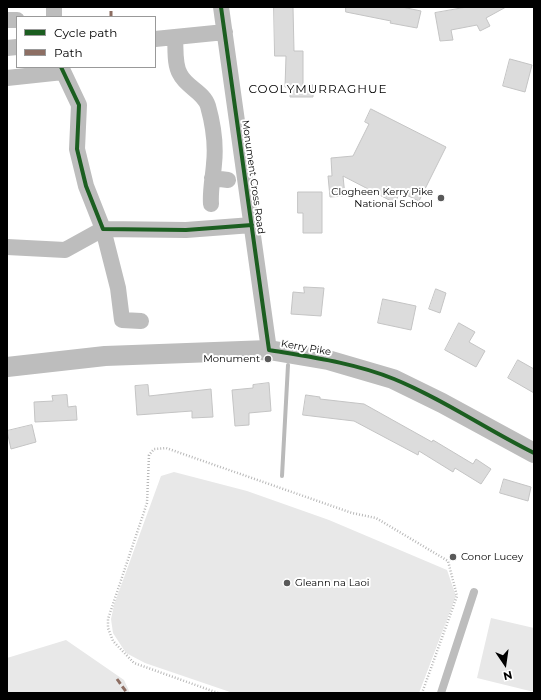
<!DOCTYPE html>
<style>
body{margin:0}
#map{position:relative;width:541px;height:700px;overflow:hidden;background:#fff;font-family:Montserrat,sans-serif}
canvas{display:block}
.frame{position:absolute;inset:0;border:8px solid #000;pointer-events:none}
.legend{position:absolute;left:16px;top:16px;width:140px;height:52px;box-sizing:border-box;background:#fff;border:1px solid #999;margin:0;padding:5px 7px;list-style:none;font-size:12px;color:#000}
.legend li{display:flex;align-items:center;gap:8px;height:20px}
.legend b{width:20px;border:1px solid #999}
.north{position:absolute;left:485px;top:644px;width:40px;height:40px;-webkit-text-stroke:3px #fff;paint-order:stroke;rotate:167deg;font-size:11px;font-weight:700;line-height:16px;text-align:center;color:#000}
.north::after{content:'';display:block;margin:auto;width:14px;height:18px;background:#000;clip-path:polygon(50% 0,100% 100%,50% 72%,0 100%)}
</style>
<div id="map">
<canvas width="541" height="700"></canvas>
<div class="frame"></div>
<ul class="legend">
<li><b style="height:5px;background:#1b5e20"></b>Cycle path</li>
<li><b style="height:5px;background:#8d6e63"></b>Path</li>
</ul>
<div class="north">N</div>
</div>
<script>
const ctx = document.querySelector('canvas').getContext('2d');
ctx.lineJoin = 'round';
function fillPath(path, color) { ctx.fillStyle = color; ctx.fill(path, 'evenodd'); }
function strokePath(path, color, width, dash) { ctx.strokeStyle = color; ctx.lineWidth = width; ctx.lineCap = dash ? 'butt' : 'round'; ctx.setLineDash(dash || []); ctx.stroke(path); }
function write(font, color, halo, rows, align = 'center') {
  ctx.font = font + ' Montserrat,sans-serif'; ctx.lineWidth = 4; ctx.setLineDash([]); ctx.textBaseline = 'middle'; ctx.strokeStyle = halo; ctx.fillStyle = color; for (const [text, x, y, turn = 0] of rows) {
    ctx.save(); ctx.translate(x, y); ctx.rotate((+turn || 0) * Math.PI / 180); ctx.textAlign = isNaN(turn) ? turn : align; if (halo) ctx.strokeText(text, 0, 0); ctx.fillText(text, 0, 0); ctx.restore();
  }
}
const green = new Path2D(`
 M174,472L247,491L329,520L447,570L456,596L419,693H233L145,663L126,653L113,633L111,619L114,605L161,476Z
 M491,618L534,628V692L477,678Z
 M66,640L124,680L130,693H7V658Z`);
const stream = new Path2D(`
 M282,476L288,365`);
const building = new Path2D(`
 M274,7H293L294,51H303V85H313V97H290V87H285L286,56H275Z
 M346,7H402L421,11L417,28L390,23L391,21L346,12Z
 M467,7H506L486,18L490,26L480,31L477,25L451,30L453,40L440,41L435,13Z
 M510,59L532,65L525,92L503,86Z
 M371,109L446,147L419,201L400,192L395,203L343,176L345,196L330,197L328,176H332L331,158L353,156L369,124L365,122Z
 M298,192H322V233H303V213H298Z
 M304,287L324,288L321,316L291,314L293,292L304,293Z
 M436,289L446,293L440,313L429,309Z
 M383,299L416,306L411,330L378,323Z
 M459,323L475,332L469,342L485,351L476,367L445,350Z
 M518,360L534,369V393L508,378Z
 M269,383L271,411L249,413V425L235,426L232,390L253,388V385Z
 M148,385L149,396L211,389L213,417L192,418V411L137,415L135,386Z
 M67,395L68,407L76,406L77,420L35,422L34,402L53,401L52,396Z
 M306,395L320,397V399L364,404L432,442L433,440L473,464L476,459L491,469L481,484L455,468L453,472L419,451L418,455L354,421L303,415Z
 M32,425L36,442L11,449L7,431Z
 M504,479L531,487L528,501L500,493Z`);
const path = new Path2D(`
 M218,693L134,663L113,641L108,628V619L147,503L149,455L154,449L166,448L352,513L376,518L448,561L457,596L422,693`);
const service = new Path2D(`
 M441,693L474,592`);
const minor = new Path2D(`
 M54,7V17
 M221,7L269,350
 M7,20H17
 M175,37C176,48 174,64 180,74C186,87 204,92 208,106C213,124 216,146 214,164C213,178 210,190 211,204
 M155,39L225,32
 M7,48L17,47
 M61,67L79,105L77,149L86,186L103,229L186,230L252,225
 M7,78L63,72
 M212,178L228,180
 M7,247L65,250L103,229L118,288L122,320L141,321`);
const tertiary = new Path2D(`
 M7,367L105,356L269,350L328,360L393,379L442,403L534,453`);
const quiet = new Path2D(`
 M111,17V7
 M117,679L127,693`);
const cycleway = new Path2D(`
 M221,7L269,350C311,357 355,363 394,379C443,399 487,430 534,453
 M61,67L79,105L77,149L86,186L103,229L186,230L252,225`);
const markers = [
 [441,198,4,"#595959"],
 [268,359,4,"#595959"],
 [453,557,4,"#595959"],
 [287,583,4,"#595959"]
];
const streetNames = [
 ["Monument Cross Road",253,177,82],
 ["Kerry Pike",306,348,10]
];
const poiNames = [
 ["Clogheen Kerry Pike",433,192],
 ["National School",433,204],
 ["Monument",260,359],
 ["Conor Lucey",461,557,"left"],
 ["Gleann na Laoi",295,583,"left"]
];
const quarterNames = [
 ["COOLYMURRAGHUE",318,89]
];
fillPath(green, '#e8e8e8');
strokePath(stream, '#bababa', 4);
fillPath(building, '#dcdcdc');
strokePath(building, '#c4c4c4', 1);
strokePath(path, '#b8b8b8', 2.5, [1, 2]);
strokePath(service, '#bdbdbd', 8);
strokePath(minor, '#bdbdbd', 16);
strokePath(tertiary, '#bdbdbd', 20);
strokePath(quiet, '#8d6e63', 3, [6, 3]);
strokePath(cycleway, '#1b5e20', 4);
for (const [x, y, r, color] of markers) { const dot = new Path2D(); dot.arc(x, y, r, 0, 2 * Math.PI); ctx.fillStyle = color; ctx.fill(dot); strokePath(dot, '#fff', 1.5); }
write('10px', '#000', '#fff', streetNames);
write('10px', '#000', '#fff', poiNames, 'right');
ctx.letterSpacing = '1px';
write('12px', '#000', '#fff', quarterNames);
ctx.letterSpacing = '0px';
</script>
